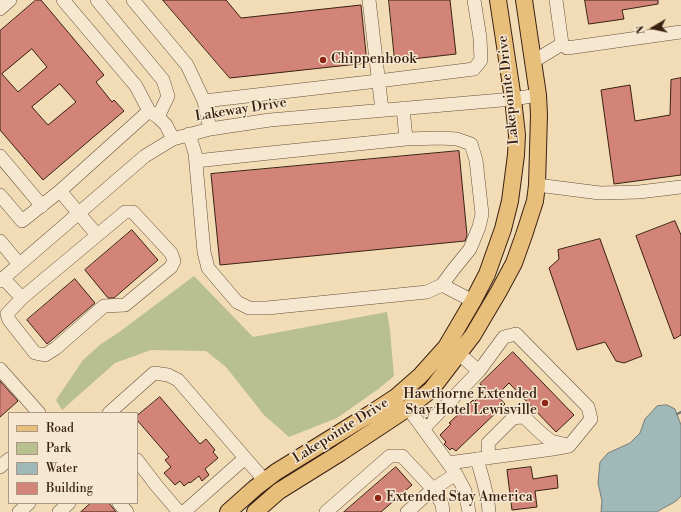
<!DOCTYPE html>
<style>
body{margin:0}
#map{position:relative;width:681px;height:512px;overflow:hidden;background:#f1dcb6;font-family:"Libre Bodoni",serif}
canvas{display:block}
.legend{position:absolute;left:8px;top:412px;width:130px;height:92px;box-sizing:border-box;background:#f6e8d0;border:1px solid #ab9884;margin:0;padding:5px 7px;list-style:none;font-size:12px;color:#3a2012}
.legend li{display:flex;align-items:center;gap:8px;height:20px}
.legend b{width:20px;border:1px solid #ab9884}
.north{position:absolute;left:633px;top:8px;width:40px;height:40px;-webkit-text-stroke:3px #f6e8d0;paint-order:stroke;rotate:261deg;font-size:11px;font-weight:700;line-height:16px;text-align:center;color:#3a2012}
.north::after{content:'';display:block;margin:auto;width:14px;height:18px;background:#3a2012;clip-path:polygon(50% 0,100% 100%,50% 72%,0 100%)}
</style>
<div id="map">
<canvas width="681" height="512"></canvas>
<ul class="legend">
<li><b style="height:5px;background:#e8be7b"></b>Road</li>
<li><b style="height:11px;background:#b8c08f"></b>Park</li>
<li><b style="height:11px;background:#9fb9b9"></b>Water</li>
<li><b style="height:11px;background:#d38478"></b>Building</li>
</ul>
<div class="north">N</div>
</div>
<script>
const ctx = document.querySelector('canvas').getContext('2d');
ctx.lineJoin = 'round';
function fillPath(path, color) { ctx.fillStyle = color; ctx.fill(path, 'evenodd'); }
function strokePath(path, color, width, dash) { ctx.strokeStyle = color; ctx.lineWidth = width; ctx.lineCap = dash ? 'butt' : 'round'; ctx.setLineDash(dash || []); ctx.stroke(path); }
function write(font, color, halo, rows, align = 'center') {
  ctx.font = font + ' "Libre Bodoni",serif'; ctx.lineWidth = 3; ctx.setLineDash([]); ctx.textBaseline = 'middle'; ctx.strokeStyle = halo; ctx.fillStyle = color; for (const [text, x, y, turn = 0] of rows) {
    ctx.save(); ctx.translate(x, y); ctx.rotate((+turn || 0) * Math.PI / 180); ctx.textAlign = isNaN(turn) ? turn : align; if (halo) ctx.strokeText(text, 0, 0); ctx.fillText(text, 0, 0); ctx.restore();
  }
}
const green = new Path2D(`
 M194,276L253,337L387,312L390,331L394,376L377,390L337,418L289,437L264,415L226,367L206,351L151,350L115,363L62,410L56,400L83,360L101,344L118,333Z`);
const water = new Path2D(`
 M667,405L675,409L681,425V496C675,504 665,506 657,512H601L602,501L598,483L600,462L608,453L630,443L640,433L645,419L657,406Z`);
const stream = new Path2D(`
 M677,414L681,412`);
const building = new Path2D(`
 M36,0H41L104,75L96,82L112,102L114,100L124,111L43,180L0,130V31ZM32,49L47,67L18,92L2,74ZM60,84L76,102L48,125L32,107Z
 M163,0H226L241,18L361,5L367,63L230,78Z
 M389,0H450L456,54L395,61Z
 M585,0H658V4L622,10L624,19L589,24Z
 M681,78V175L614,184L601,90L630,85L635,121L670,115L671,80Z
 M459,151L467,235L465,241L220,265L211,174Z
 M675,221L681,235V335L674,339L636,236Z
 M132,230L158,260L114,298H108L85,270Z
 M600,239L642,356L624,363L616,361L605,342L577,350L549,268L559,259L558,250Z
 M75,279L95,303L47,344L27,320Z
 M513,352L574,415L556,432L509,383L497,395L505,404L456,451L452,448L450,450L444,444L446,442L440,435L451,424L449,423L464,409L473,400L474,402L486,390L480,384Z
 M0,381L18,401L0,417Z
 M160,397L200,444L206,439L215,450L213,452L218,458L205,469L209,475L202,481L199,476L190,483L189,482L184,486L180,481L175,485L164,473L171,467L165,460L169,457L137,420V416Z
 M396,467L412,485L381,512H344Z
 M531,467L533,479L557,475L558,488L535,491L537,507L512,510L507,470Z
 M91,503H109L116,512H81Z`);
const minor = new Path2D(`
 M63,0L136,86L149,111L158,117L166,125L173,139
 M97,0L163,80L168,96L158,117
 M133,0L187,65L204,101L210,129
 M369,0L382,110
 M556,0L562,44L567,48L681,32
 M0,9L10,0
 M534,61L562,44
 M204,101L378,81L474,69L481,60L480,38L474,0
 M403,108L406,139
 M189,134L195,153L204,252L208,268L237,302L249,308H267L427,292L442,285L473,301
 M0,156L42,206
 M196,161L260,154L406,139L441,138L457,139L471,144L476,160L482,214L479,227L470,249L453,270L442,285
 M537,185L600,193L639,192L681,187
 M60,191L149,111
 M0,195L22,221L60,191L97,235
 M0,241L19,264
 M3,278L22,298L7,314L9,320L35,353L45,355L56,348L104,306L125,305L171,267L174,261L171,253L133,212H125L22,298
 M0,281L145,156L173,139L210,129L270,120L513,99L538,95
 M459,354L479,371
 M0,369L39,413
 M408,408L456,474L465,491L469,512
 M109,413L154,373L168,375L178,380L265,481
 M423,429L479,371L504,337L516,334L588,407L591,419L569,446L553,449L448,463
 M489,458L488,443L513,418L520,417L525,418L542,434L551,441L567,445
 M477,459C482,477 488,494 489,512
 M137,460L156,485L179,512
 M0,467L9,459
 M119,503L127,512
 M19,512L29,503
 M59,512L69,503
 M184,512L245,458
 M326,512L390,456H402L433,489L442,504L443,512
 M407,512L433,489L456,474`);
const major = new Path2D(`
 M228,512L255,488L276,472L370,414L396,397L420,376L446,347L473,301L487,274L503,229L510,201L516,155L517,135L513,99L498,0
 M255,512L279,491L340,453L408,408L431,390L473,335L499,291L514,263L524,235L535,201L537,185L539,115L538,95L524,0`);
const markers = [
 [323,60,4,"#8f2418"],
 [545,403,4,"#8f2418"],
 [378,498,4,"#8f2418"]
];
const poiNames = [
 ["Chippenhook",331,60],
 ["Hawthorne Extended",537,395,"right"],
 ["Stay Hotel Lewisville",537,411,"right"],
 ["Extended Stay America",386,498]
];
const streetNames = [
 ["Lakepointe Drive",509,90,-96],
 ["Lakeway Drive",241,110,-9],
 ["Lakepointe Drive",341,431,-32]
];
fillPath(green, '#b8c08f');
fillPath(water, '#9fb9b9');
strokePath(water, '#777c76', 1);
strokePath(stream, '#777c76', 2.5);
fillPath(building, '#d38478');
strokePath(building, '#3a2012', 1);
strokePath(minor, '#684f3b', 14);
strokePath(major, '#3a2012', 18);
strokePath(minor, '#f6e8d0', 13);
strokePath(major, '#e8be7b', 16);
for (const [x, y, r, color] of markers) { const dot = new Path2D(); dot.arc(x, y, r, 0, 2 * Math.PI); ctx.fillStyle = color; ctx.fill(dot); strokePath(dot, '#f6e8d0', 1.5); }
write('14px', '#3a2012', '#f6e8d0', poiNames, 'left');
write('14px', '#3a2012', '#f6e8d0', streetNames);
</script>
